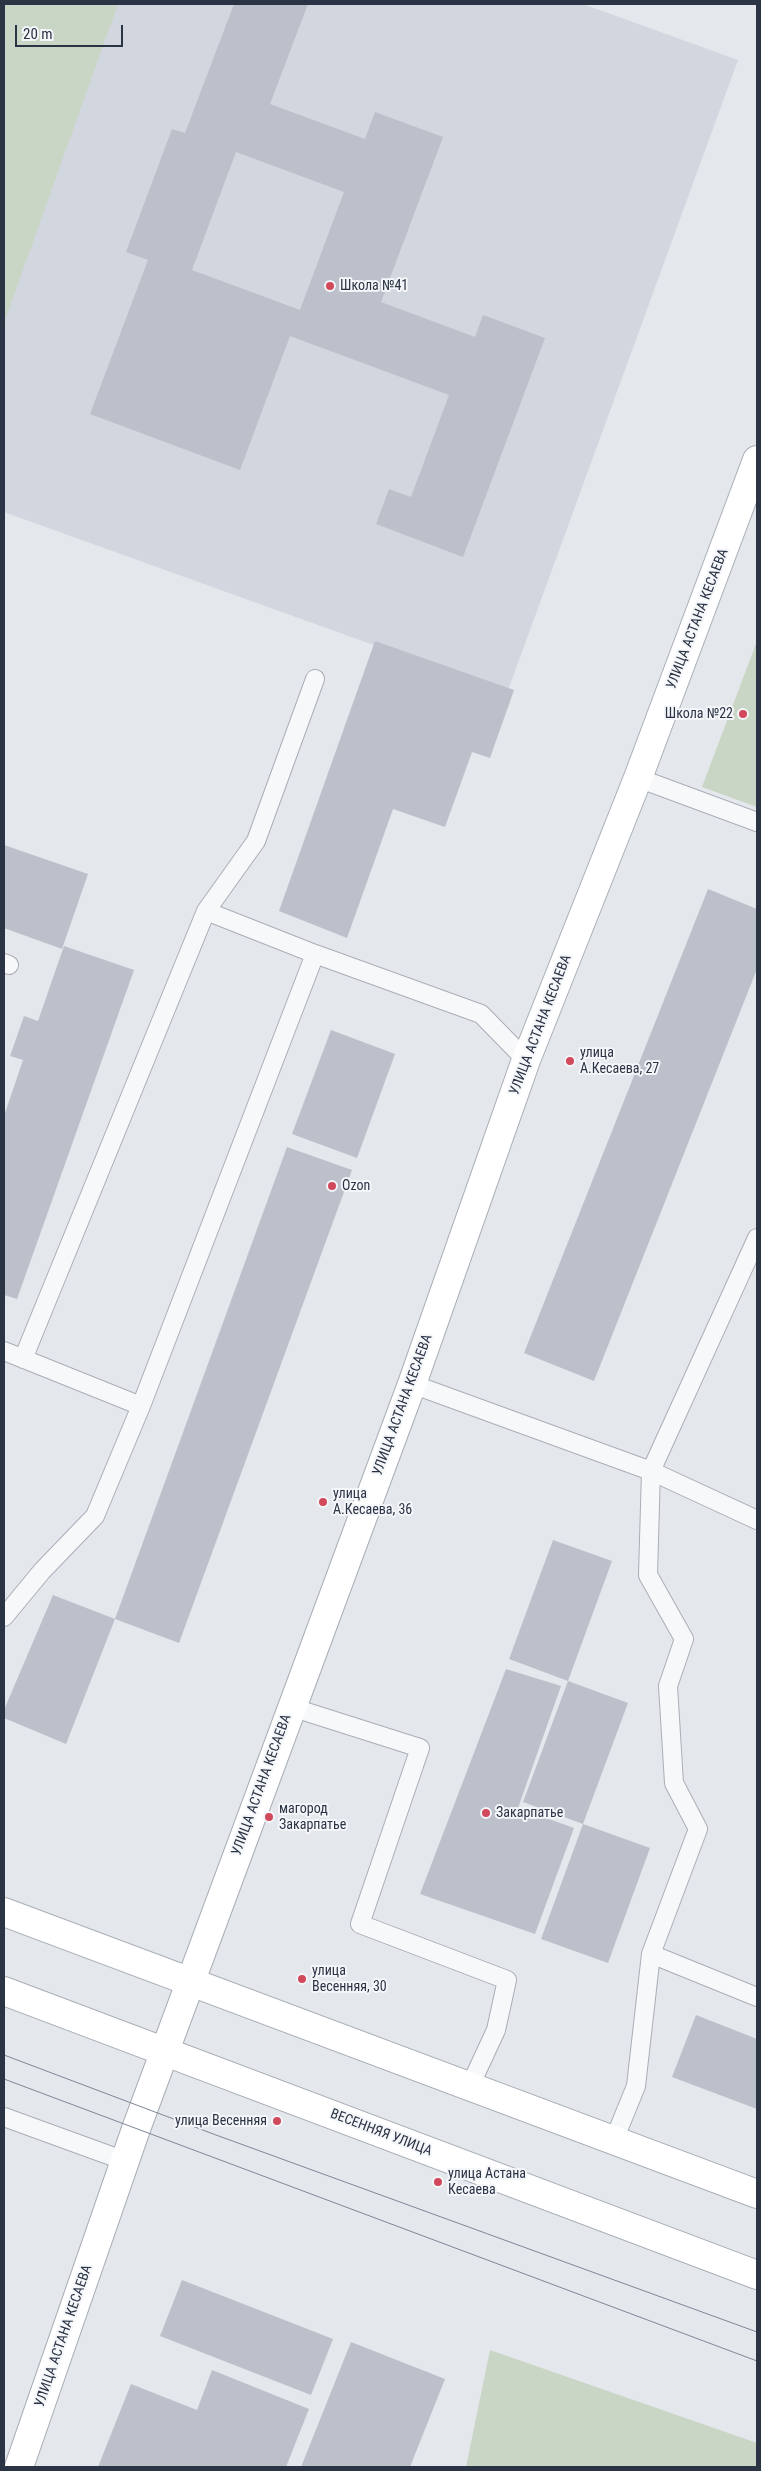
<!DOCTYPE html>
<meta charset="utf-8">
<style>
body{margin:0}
#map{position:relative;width:761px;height:2471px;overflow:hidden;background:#e4e7ec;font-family:"Roboto Condensed",sans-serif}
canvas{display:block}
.frame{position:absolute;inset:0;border:5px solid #2b3445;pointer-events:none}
.scale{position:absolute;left:15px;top:25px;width:108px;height:22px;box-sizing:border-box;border:2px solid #2b3445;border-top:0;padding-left:6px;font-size:15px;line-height:18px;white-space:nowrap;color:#2b3445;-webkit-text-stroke:4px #f4f6f9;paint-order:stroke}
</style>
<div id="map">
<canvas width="761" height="2471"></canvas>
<div class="frame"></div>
<div class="scale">20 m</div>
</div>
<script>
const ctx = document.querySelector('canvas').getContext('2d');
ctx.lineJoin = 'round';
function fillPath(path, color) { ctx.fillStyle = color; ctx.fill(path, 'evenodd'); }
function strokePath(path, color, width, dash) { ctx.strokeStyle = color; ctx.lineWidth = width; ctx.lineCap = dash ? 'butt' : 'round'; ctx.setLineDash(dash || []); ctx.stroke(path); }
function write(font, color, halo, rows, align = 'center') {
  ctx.font = font + ' "Roboto Condensed",sans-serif'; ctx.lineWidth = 4; ctx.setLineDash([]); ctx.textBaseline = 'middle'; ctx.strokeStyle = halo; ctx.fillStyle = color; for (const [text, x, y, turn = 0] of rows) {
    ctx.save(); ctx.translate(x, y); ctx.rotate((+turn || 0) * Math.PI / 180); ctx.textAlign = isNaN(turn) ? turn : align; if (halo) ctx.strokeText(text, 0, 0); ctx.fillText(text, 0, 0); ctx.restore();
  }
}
const built = new Path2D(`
 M4,4H583L738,60L507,693L4,512Z`);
const green = new Path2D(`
 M4,4H118L4,323Z
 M757,641V807L702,787Z
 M490,2350L757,2443V2467H466Z`);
const building = new Path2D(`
 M234,4H308L270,104L365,139L375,112L443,137L381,302L475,337L483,315L545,338L463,557L376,524L389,489L411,497L449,395L290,336L240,470L90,414L148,260L126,252L172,129L185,133ZM236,152L344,192L300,310L192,270Z
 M375,641L514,690L490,758L472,752L445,827L393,809L347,938L279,911Z
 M4,845L88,874L62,949L4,928Z
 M708,889L757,909V969L594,1381L524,1353Z
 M64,946L134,970L17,1299L4,1295V1116L23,1060L10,1056L24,1016L38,1021Z
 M331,1030L395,1054L357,1158L292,1134Z
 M287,1147L352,1170L179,1643L115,1619Z
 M553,1540L612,1561L568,1681L509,1659Z
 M53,1595L115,1619L66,1744L4,1718V1710Z
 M506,1669L561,1686L518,1808L574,1828L535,1934L420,1894Z
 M568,1681L628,1703L583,1824L523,1802Z
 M583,1824L650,1848L608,1963L541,1939Z
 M696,2015L757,2039V2109L672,2077Z
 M182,2280L333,2339L311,2395L160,2336Z
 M351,2342L445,2379L410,2467H301Z
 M212,2370L309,2409L286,2467H98L131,2384L197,2410Z`);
const lane = new Path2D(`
 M638,778L757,822
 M206,911L315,954L481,1014L526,1060
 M4,963L9,965
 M4,1351L141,1406
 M23,1359L206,911L256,841L315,679
 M412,1384L651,1471L757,1520
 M4,1617L42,1571L95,1516L141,1406L315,954
 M291,1707L420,1748L360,1924L507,1980L496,2030L470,2086
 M651,1954L757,1997
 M4,2117L125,2161
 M614,2140L636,2086L651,1954L698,1829L674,1783L668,1686L684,1639L648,1575L651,1471L757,1238`);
const secondary = new Path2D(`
 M4,1912L757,2194
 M4,1991L757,2275
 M19,2467L136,2129L412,1384L526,1060L638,778L757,460`);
const tram = new Path2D(`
 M4,2055L216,2135L757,2332
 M4,2079L757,2361`);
const markers = [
 [330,286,5,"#d1495b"],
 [743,714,5,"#d1495b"],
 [570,1061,5,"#d1495b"],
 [332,1186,5,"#d1495b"],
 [323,1502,5,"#d1495b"],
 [486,1813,5,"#d1495b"],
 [269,1817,5,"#d1495b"],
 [302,1979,5,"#d1495b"],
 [277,2121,5,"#d1495b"],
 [438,2182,5,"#d1495b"]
];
const poiNames = [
 ["Школа №41",340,286],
 ["Школа №22",733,714,"right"],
 ["улица",580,1053],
 ["А.Кесаева, 27",580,1069],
 ["Ozon",342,1186],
 ["улица",333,1494],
 ["А.Кесаева, 36",333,1510],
 ["магород",279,1809],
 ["Закарпатье",279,1825],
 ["Закарпатье",496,1813],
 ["улица",312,1971],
 ["Весенняя, 30",312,1987],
 ["улица Весенняя",267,2121,"right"],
 ["улица Астана",448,2174],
 ["Кесаева",448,2190]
];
const streetNames = [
 ["УЛИЦА АСТАНА КЕСАЕВА",698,619,-69],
 ["УЛИЦА АСТАНА КЕСАЕВА",541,1025,-69],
 ["УЛИЦА АСТАНА КЕСАЕВА",403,1405,-70],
 ["УЛИЦА АСТАНА КЕСАЕВА",262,1785,-70],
 ["ВЕСЕННЯЯ УЛИЦА",381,2133,21],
 ["УЛИЦА АСТАНА КЕСАЕВА",64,2336,-71]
];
fillPath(built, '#d2d6de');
fillPath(green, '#c9d6c5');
fillPath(building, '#bbc0ca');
strokePath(lane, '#a9aeb7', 20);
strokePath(secondary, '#a9aeb7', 30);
strokePath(lane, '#f7f8fa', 18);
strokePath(secondary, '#fff', 28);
strokePath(tram, '#7d8696', 1);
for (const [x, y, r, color] of markers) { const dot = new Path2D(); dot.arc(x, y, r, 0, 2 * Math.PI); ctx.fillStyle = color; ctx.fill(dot); strokePath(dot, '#f4f6f9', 2); }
write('14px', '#2b3445', '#f4f6f9', poiNames, 'left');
write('14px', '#2b3445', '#f4f6f9', streetNames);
</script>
